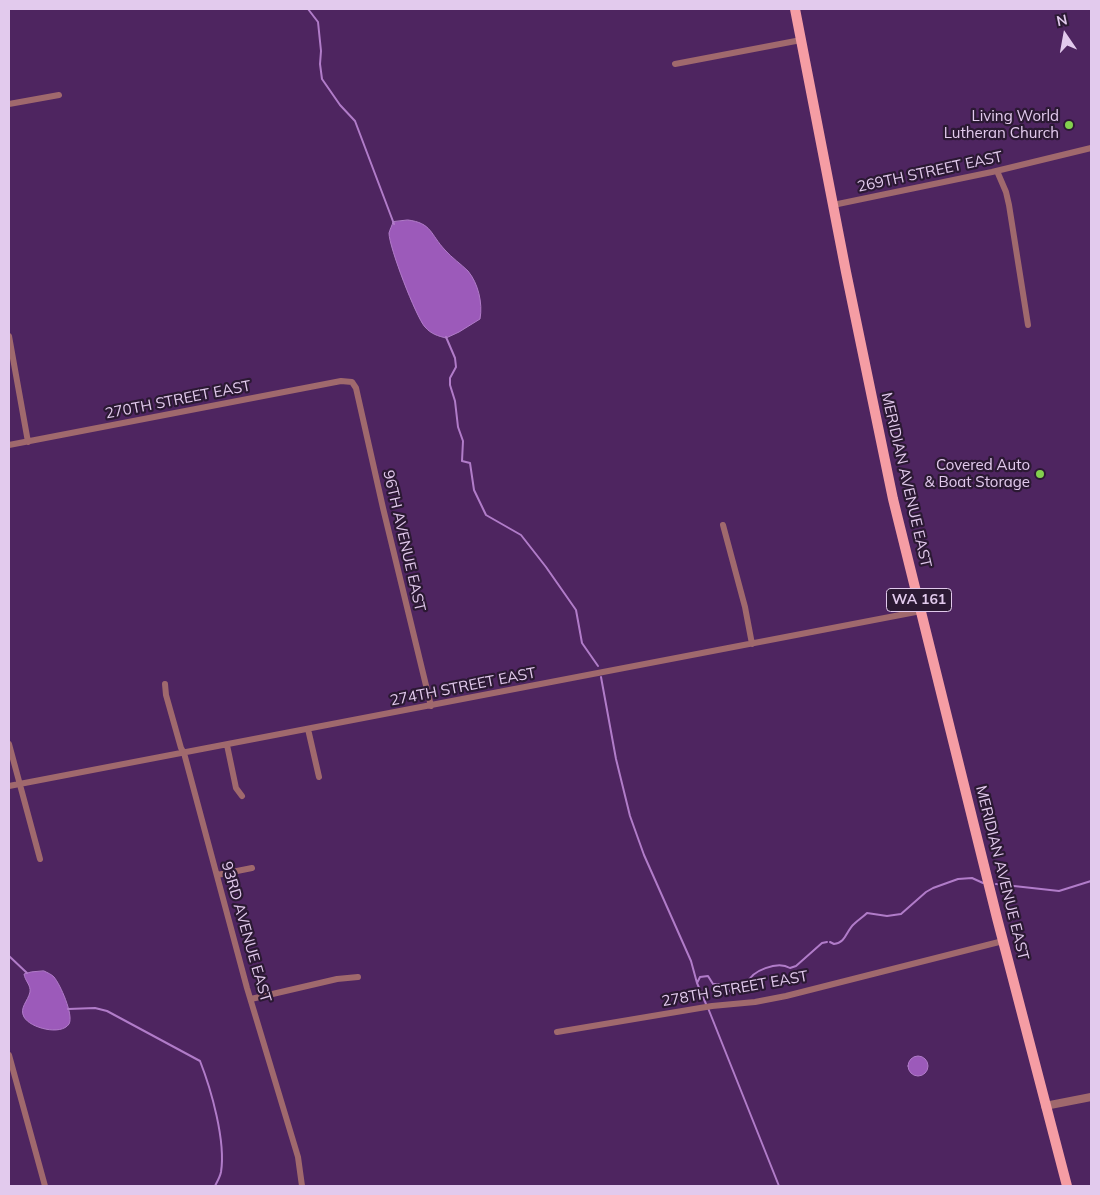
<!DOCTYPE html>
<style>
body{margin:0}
#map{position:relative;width:1100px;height:1195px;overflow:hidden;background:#4e2560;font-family:Mulish,sans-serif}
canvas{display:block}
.frame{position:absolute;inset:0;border:10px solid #e2caed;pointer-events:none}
.north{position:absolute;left:1040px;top:10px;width:50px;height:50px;-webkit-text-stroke:4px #2b1933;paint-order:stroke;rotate:348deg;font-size:14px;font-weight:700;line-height:20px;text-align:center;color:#e2caed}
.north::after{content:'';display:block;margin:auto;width:18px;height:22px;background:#e2caed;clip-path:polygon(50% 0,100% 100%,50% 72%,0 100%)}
</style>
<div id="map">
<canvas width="1100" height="1195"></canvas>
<div class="frame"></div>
<div class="north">N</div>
</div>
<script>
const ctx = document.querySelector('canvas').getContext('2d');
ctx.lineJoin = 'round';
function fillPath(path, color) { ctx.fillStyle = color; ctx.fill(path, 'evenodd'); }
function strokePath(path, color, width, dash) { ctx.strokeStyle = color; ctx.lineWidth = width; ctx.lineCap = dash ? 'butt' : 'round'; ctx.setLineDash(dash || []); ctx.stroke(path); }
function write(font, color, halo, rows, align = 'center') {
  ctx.font = font + ' Mulish,sans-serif'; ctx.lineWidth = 4.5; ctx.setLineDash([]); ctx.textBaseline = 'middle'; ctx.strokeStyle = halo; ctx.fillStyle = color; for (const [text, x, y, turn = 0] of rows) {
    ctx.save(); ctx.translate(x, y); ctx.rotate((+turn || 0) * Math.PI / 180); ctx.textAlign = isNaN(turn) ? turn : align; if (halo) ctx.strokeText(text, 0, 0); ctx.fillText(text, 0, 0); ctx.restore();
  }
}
const water = new Path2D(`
 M408,220C432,223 430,234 445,250C452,258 461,264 468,271C478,283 483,303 480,319L459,332L446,338C438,336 431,334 425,327C416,317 389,247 389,233C390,229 392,226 393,222Z
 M44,971C48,973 51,974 54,977C60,984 74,1015 69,1024C61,1036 30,1028 24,1017C19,1008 28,1001 30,992C31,985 25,981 24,974L31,972Z
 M908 1066a10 10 0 1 1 20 0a10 10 0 1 1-20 0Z`);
const stream = new Path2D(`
 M308,9L318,22L321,51L320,64L322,79L340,105L355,121L394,224
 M446,337L455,358L456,367L450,378V385L455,401L458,427L463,441L462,461L470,463L474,490L486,515L521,535L546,567L576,610L582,643L598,666
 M601,677L616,759L630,816L644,855L691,961L697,983L706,1004
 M996,884L1059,891L1091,881
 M830,942L834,944C846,943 846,931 854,924C858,920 863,917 867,913L887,916L901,914L926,892L933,888L958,879L972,878L983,883
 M9,956L27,973
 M697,983L700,977L708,976L713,984H721L731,992L747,984C751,970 778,961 790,968L796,966L822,943L827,942
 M708,1008L779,1186
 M68,1009L95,1008L107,1011L200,1061C211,1089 226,1141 221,1172C220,1177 217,1182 215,1186`);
const minor = new Path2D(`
 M675,64L801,40
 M9,104L59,95
 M997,171L1006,192L1009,205L1028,325
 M833,205L992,172L1091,148
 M9,336L28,442
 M9,445L341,381L352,382L356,388L383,508L431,706
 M723,525L745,607L752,644
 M165,684L166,695L181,748L184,753L247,988L298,1157L302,1186
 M308,729L319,777
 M9,744L40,859
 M227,745L236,788L242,796
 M9,786L921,611
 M217,875L252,868
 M251,999L337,979L358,977
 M557,1032L712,1006L755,1002L786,996L1003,941
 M9,1055L45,1186`);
const tertiary = new Path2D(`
 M1045,1106L1091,1097`);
const primary = new Path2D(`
 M795,9L846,272L893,499L997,918L1067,1186`);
const markers = [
 [1069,125,5,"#83d04e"],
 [1040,474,5,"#83d04e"]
];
const shields = [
 [919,600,65]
];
const shieldNames = [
 ["WA 161",919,600]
];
const poiNames = [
 ["Living World",1059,116],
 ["Lutheran Church",1059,133],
 ["Covered Auto",1030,465],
 ["& Boat Storage",1030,482]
];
const streetNames = [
 ["269TH STREET EAST",930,172,-12],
 ["270TH STREET EAST",178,400,-11],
 ["MERIDIAN AVENUE EAST",906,480,77],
 ["96TH AVENUE EAST",404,541,77],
 ["274TH STREET EAST",463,687,-11],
 ["MERIDIAN AVENUE EAST",1002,873,76],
 ["93RD AVENUE EAST",246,932,74],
 ["278TH STREET EAST",735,989,-10]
];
fillPath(water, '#9c5aba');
strokePath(water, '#b17cc9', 1);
strokePath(stream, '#b17cc9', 2);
strokePath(minor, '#a0696d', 6);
strokePath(tertiary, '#a0696d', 8);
strokePath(primary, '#f59da4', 10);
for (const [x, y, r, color] of markers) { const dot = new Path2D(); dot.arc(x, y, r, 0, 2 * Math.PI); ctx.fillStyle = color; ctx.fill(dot); strokePath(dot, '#2b1933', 2); }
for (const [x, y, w] of shields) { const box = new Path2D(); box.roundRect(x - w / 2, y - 11.5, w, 23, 4); ctx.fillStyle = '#2b1933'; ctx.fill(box); strokePath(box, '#e2caed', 1); }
write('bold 14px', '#e2caed', null, shieldNames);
write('15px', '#e2caed', '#2b1933', poiNames, 'right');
write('15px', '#e2caed', '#2b1933', streetNames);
</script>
